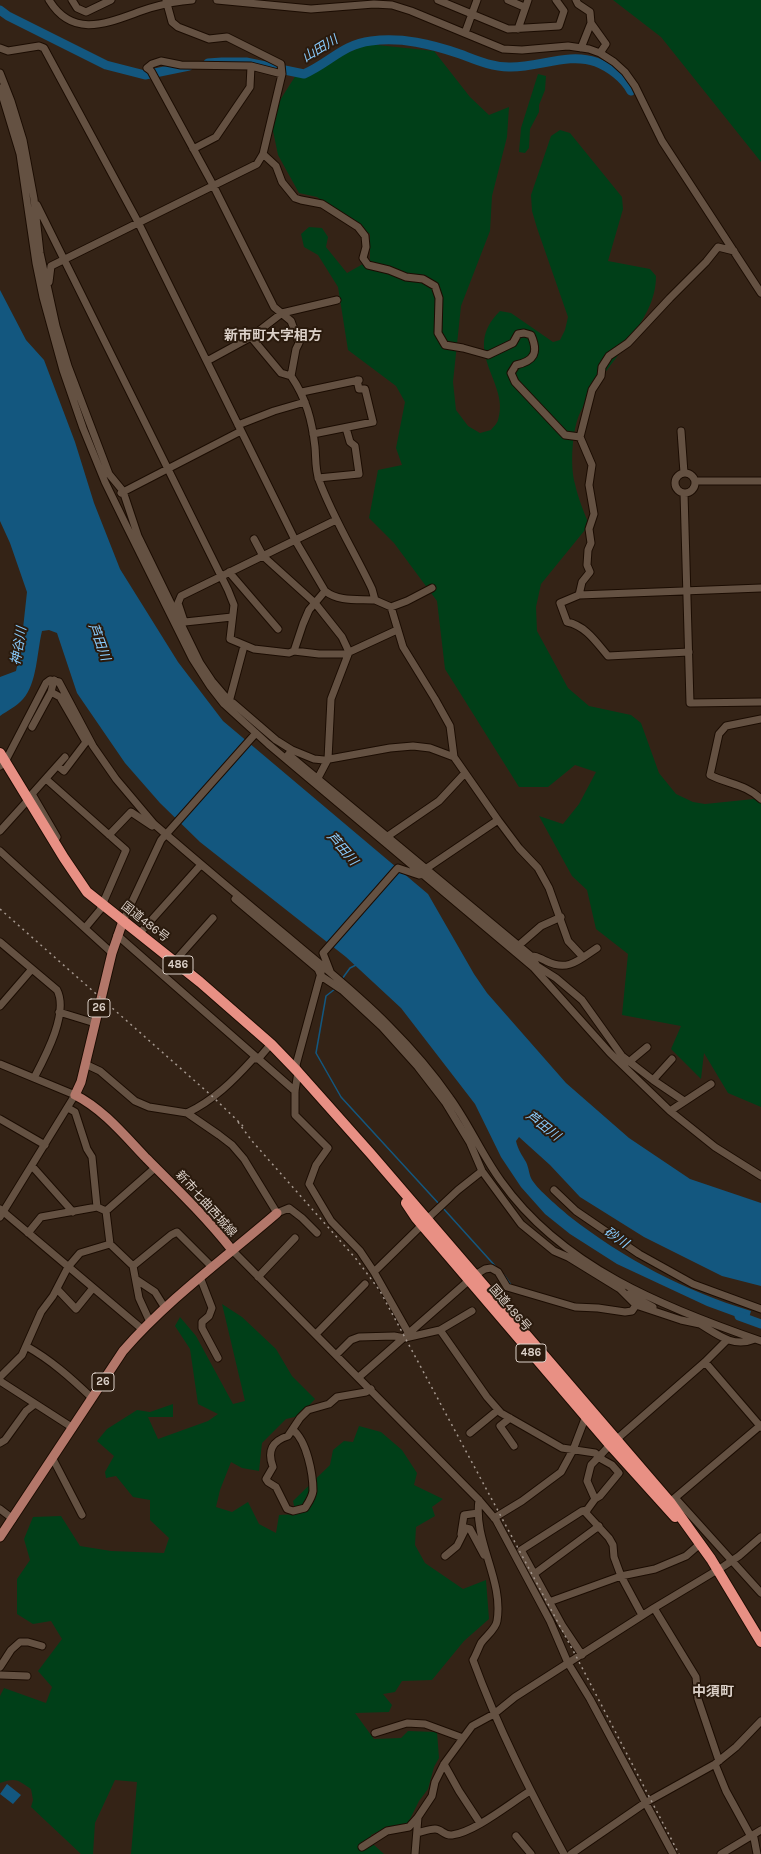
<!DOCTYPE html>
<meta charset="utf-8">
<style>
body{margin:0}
canvas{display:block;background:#342316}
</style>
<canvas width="761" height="1854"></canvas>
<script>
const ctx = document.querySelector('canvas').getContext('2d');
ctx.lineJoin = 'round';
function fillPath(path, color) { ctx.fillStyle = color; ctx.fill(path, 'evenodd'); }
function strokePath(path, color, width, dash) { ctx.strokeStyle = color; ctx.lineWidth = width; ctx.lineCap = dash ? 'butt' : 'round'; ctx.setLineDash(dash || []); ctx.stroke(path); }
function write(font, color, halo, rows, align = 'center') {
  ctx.font = font + ' Karla,"Noto Sans JP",sans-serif'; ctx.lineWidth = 4; ctx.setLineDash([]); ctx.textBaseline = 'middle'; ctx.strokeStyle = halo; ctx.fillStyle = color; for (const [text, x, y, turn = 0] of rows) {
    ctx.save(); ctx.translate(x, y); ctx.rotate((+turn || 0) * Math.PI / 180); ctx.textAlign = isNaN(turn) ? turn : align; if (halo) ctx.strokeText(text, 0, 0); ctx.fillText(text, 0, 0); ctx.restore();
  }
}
const green = new Path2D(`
 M613,0H761V162L661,37Z
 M368,44L434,51L470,97L489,115L509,107L507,137L492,196L490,231L461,306L453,382L456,410L468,426L480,433L491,430C493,427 497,424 498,420C511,383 459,351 500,311L511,313L553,342L560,340L565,330L568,317L537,228L532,211L531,195L551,136L560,130L570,133L622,197L623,209L608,261L650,269L656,276C656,300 644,319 630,339C613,363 591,388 579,415C572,432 570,467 575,484C578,498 584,512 589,525L541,584L536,607L537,631L568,688L589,706L631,715L641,723L659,773L676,794L693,802L705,804L754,799L761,796V1107L728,1093L704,1053L701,1079L671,1049L681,1026L622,1015L628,954L596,929L587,890L572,876L539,816L563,824L579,804L596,772L575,765L548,787H519L445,669L437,601L394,543L369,518L378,470L402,465L396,448L405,402L396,386L348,350L338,287L318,255L304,247L301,234L309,227L322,228L328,237L326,247L347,273L370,260V234L317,197L299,193L278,155L270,116L296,75Z
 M538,74L546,76L545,90L539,105V112L530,129L529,148L525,153L519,152L521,128Z
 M222,1304L242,1317L276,1349L292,1376L315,1399L299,1416L286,1419L262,1443L259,1471L242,1468L231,1462L220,1490L216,1507L232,1512L248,1502L259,1524L276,1533L279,1515L296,1514L293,1501L330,1465L333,1450L344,1441L353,1442L359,1426L381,1432L402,1450L417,1473L414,1485L443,1499L432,1507L435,1516L416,1527L415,1545L425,1563L463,1589L486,1580L489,1619L464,1641L432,1680L402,1681L395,1692L383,1694L392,1705L389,1712L355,1713L374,1739L401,1738L408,1731L437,1732L439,1758L434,1767L428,1789L419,1801L408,1823L386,1828L371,1835L374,1845L384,1854H131L137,1782L115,1780L95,1823L93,1854H81L31,1807L33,1800L31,1789C18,1780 16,1777 0,1783V1696L4,1688L46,1703L52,1687L38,1671L62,1639L51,1621L33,1624L17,1614V1579L30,1560L24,1539L33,1517L61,1516L80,1546L111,1551L164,1553L169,1538L150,1520V1500L133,1497L116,1476L106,1478L105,1472L114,1456L97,1441L107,1429L137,1410L150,1412L173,1404V1417H148L158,1439L208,1421L218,1414L198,1404L190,1349L175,1326L180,1317L196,1336L233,1404L245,1401Z`);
const water = new Path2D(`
 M0,290L26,340L44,360L75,442L94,503L120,569L178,662L223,721L428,894L474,974L487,993L566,1083L629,1138L690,1179L761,1203V1286L722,1276L644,1237L580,1197L550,1165L519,1137L516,1141C518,1150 522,1155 526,1162C529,1168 529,1175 532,1180C539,1191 559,1207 569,1216C624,1259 685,1291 751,1311L748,1321L707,1306L617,1264L570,1234L545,1214L521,1187L501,1157L475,1104L401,1008L346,957L200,842L160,803L125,763L77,693L57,633L49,630L42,631C37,651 37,684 23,699C17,706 7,711 0,716V677L16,671L21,647L27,592L10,543L0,521Z
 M7,1784L21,1795L13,1804L0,1794Z`);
const stream = new Path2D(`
 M342,979L350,968L356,965
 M335,989L326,996L316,1053L341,1097L440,1205
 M442,1207L497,1268
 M504,1275L511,1285`);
const river = new Path2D(`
 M0,10L8,16L106,65L145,75L189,66
 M208,63L222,62H246L304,74C328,64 343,44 371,41C402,37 431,44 460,54C476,60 491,67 509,67C538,68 568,52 596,62C609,67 624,78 631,91
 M739,1316L761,1324`);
const minor = new Path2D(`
 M49,0C75,43 115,19 150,8C164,4 178,1 192,0
 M72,0L77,8L86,12L111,0
 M217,0L311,9L374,4L392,5L411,11L503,49L522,50L568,46L589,49L600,53L614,62L625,72L635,86L662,141L761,293
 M438,0L508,29L559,26L564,11L556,0
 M508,0L524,7
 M576,0L578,4L590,12L591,23L606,44L600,53
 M518,29L528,0
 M465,33L477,0
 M0,48L8,51L39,46L44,48L138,222L295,540L325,591L309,610L303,624L294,651
 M581,48L591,23
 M0,73L11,101L23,140L34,199L40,253L56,326L68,366L109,474L123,491L138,536L200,663L212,681L235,708
 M282,74L251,66L181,65L161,61L152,64L147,68L151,71L213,185L274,307L291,321L299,343L296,349L291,376C306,398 312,420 315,447C316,457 315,470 319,480C333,518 355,553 372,589L375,600L391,607L407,601L432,588
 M0,88L20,154L36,263L43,297L63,370L83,428L105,482L126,525L192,658L210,686L224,704L268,744L533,967L610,1053L670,1111L715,1147L761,1176
 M193,149L216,137L250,87L251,66
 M263,154L276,166L282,182L295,198L301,200L322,204L358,227L365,236L366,247L363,258L368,265L389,270L406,277L423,279L435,286L439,298L438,333L445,345L463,348L488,355L513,343L518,334L524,333L531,335C539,353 534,361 516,365L511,373L515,382L565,435L580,437L592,465L589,485L594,514L589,529L591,543L588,550L587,565L590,572L582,582L579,595L560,603L567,622C586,626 596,642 608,656L689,652
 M37,205L228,590L234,605L230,639L254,649L289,653L294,651L319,654H345L397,630
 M47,282H49L51,266L257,164L263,154L282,74L281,64L227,37L209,39L178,27L172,22L166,0
 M251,337L281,373L291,376
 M207,361L251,337L282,313L337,300
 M302,392L359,380
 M238,425L274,411L305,402
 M681,431L684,473
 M313,434L373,422L365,389H359L357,380
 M580,437L592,390L601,376L602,367L609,356L628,343L670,298L706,262L718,247L734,251
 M675 483a10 10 0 1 1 20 0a10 10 0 1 1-20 0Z
 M318,478L359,474L355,446L350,442L346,428
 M695,481H761
 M121,493L241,431
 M684,493L690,703L761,702
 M254,539L263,556L315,603L342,637L349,652L331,699L328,759L318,778
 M229,572L278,629
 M325,591C339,602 357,599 375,600
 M579,595L761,588
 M391,607L403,647L435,699L450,726L454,757L498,820L519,848L538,868L549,888L568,941L583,957
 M184,621L178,603L181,596L336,520
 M185,622L232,617
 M54,680L51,692L60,697L86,742L64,771L58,766
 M229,702L244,646
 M233,703L276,740L292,750
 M761,719L726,726L719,734L710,775C728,784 747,785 761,799
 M32,727L51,692
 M288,755L292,750L314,759L324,760L390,748L413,746L430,748L454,757
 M289,755L531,956L537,966
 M0,766L5,762L46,683L50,680L59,682L93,746L116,779L154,824C198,862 243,900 288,937C322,966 358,994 389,1026C411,1048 432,1072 450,1098C469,1124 482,1155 501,1181C562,1267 665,1308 761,1341
 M46,779L126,850L100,910L85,928
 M0,831L28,800
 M109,835L131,812L152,826
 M388,836L439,801L465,773
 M53,841L57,837L32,794L65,757
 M0,851L112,953
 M427,868L498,820
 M235,899L318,969L321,976L342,990L382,1027L418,1067L445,1102L470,1143L482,1171L521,1224L554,1251L568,1257L620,1289L636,1305L681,1320L700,1324
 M123,921L161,840L256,733
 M139,934L198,868
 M117,935L295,1091
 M0,942L57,990C69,1013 45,1057 34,1078
 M518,946L541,926L561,917
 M531,956C536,955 541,959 546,961C568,972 579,960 597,948
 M174,962L213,918
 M533,967L537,966L556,978L582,1000L622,1056L653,1080L684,1101
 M330,971L323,953L396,870L398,868L419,875L423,874
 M321,973L296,1065L298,1072L295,1091V1115L328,1148L316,1165L309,1184L331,1221L360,1251L374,1272L409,1334
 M0,1006L32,969
 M59,1012L95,1023
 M629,1062L647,1047
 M0,1064L75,1095L0,1217
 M85,1064L100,1071L135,1101L149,1107L187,1113L219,1135L232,1145L244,1159L277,1213L289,1208L302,1218L317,1233
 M653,1080L672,1059
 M68,1108L75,1112L87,1149L92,1157L97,1207
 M670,1111L711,1084
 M187,1113C214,1100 233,1081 253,1059L259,1058L271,1044
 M0,1119L45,1145
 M32,1166L73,1212
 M554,1190L576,1211L639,1254L693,1284L761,1309
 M0,1209L142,1329
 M106,1211L110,1244L133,1266L139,1298L150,1322
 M427,1219L458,1190L482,1171
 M28,1233L41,1217L97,1207L106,1211L156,1167
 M232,1250L479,1500L496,1520L550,1621L568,1663L590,1699L673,1854
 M133,1266L171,1235L177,1232L212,1267
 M374,1272L422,1225
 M200,1277L212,1308L209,1316L202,1322V1328L218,1358
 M258,1277L295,1238
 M137,1280L155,1292L165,1308
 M57,1289L76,1309L93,1288
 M629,1294L653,1307
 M700,1320V1324C718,1335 733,1348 755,1339
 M440,1330L487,1397L501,1413L562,1448L595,1453L603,1460L612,1465L619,1473L600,1496L595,1499
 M316,1334L365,1284
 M26,1346C51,1360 71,1378 92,1398
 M336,1355L351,1340L359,1337L394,1336L405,1338L440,1330L472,1311
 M705,1362L761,1427
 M0,1377L22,1355L41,1312L53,1296L68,1267L80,1253L110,1244
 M359,1377L475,1275L485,1269L491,1268L498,1272L507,1287L575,1307L598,1308L625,1312L632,1311L636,1305
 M0,1381L73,1428
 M510,1418L500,1426L514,1446
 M293,1430C307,1441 313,1474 313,1491C312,1498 308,1503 305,1508L293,1511L287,1509L276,1487L268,1482L266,1479L273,1467C267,1451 272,1441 288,1436L300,1418L308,1410L329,1404L337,1397L366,1392L371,1389
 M470,1433L498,1410
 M0,1443L5,1440L26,1411L35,1404
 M53,1459L82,1515
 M479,1500C473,1541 504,1580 497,1621C496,1629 485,1637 481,1643C478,1649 476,1655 473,1660C498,1728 530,1791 564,1854
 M670,1502L678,1501L761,1593
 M670,1502L761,1425
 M0,1509L13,1519
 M494,1518L522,1501L561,1472L573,1450L586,1416
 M461,1534L464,1515L478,1513
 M445,1556L457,1546L466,1528L470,1529L484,1555
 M534,1574L599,1526
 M549,1602L621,1576L655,1569L686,1556L701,1543
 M654,1608L696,1677L698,1699L719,1761
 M642,1615L621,1576L614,1557L613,1545L609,1538L586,1513L587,1510L595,1499L587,1481L591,1465L610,1445L705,1362L726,1341
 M582,1655L562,1625L521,1550L582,1511L587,1510
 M0,1667L11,1650L20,1642H28L42,1646
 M0,1675L27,1676
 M375,1733L407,1723L425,1724L463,1738
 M444,1764L459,1791L480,1823
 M715,1764L726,1791L749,1833L754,1838L757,1854
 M417,1833C422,1832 429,1829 435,1829C442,1829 444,1836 452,1835C475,1832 509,1804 530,1791
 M516,1836L531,1854
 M362,1847L387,1831L409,1827L418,1817
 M415,1854L418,1817L432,1796L435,1782L444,1764L472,1726L494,1714L515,1697L654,1608L724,1566L739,1556L761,1537
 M571,1854L645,1803L715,1764L736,1747L761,1721
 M721,1854L761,1830`);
const major = new Path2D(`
 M123,921L112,953L81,1082L75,1095C103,1109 125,1136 146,1158C176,1188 206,1217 232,1250
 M0,1537L123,1351C168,1299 225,1258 277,1213`);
const highway = new Path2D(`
 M0,753L64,858L87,892L200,982L271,1044L298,1072L371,1154L670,1502L711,1559L761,1642
 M406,1203L416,1218L610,1445L675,1517`);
const rail = new Path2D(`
 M0,909L213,1097L243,1126
 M238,1122L252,1141L357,1260L380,1291L577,1658L679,1854`);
const shields = [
 [178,965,30],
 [99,1008,22],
 [531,1353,30],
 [103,1382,22]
];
const shieldNames = [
 ["486",178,965],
 ["26",99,1008],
 ["486",531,1353],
 ["26",103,1382]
];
const streetNames = [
 ["国道486号",145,922,38],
 ["新市七曲西城線",206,1204,48],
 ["国道486号",510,1308,49]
];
const waterNames = [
 ["山田川",320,49,-31],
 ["芦田川",99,642,70],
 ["神谷川",19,646,-81],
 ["芦田川",342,849,49],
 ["芦田川",543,1126,38],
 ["砂川",616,1238,34]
];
const quarterNames = [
 ["新市町大字相方",273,336],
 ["中須町",713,1692]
];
fillPath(green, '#003f18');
fillPath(water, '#13577f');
strokePath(stream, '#13577f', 1.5);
strokePath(river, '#13577f', 9);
strokePath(minor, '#1b0c02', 9);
strokePath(major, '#1b0c02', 11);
strokePath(highway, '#1b0c02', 12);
strokePath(minor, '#645142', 7);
strokePath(major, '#b3776a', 9);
strokePath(highway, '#e89084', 10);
strokePath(rail, '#a5988f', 1.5, [2, 4]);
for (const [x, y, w] of shields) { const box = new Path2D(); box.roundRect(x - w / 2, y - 9, w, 18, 3); ctx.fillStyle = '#2a1a0d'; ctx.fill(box); strokePath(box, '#dbd0c8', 1); }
write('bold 11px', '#dbd0c8', null, shieldNames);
write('12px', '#dbd0c8', '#2a1a0d', streetNames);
write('italic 13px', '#89ccfe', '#2a1a0d', waterNames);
write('bold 14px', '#dbd0c8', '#2a1a0d', quarterNames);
</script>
